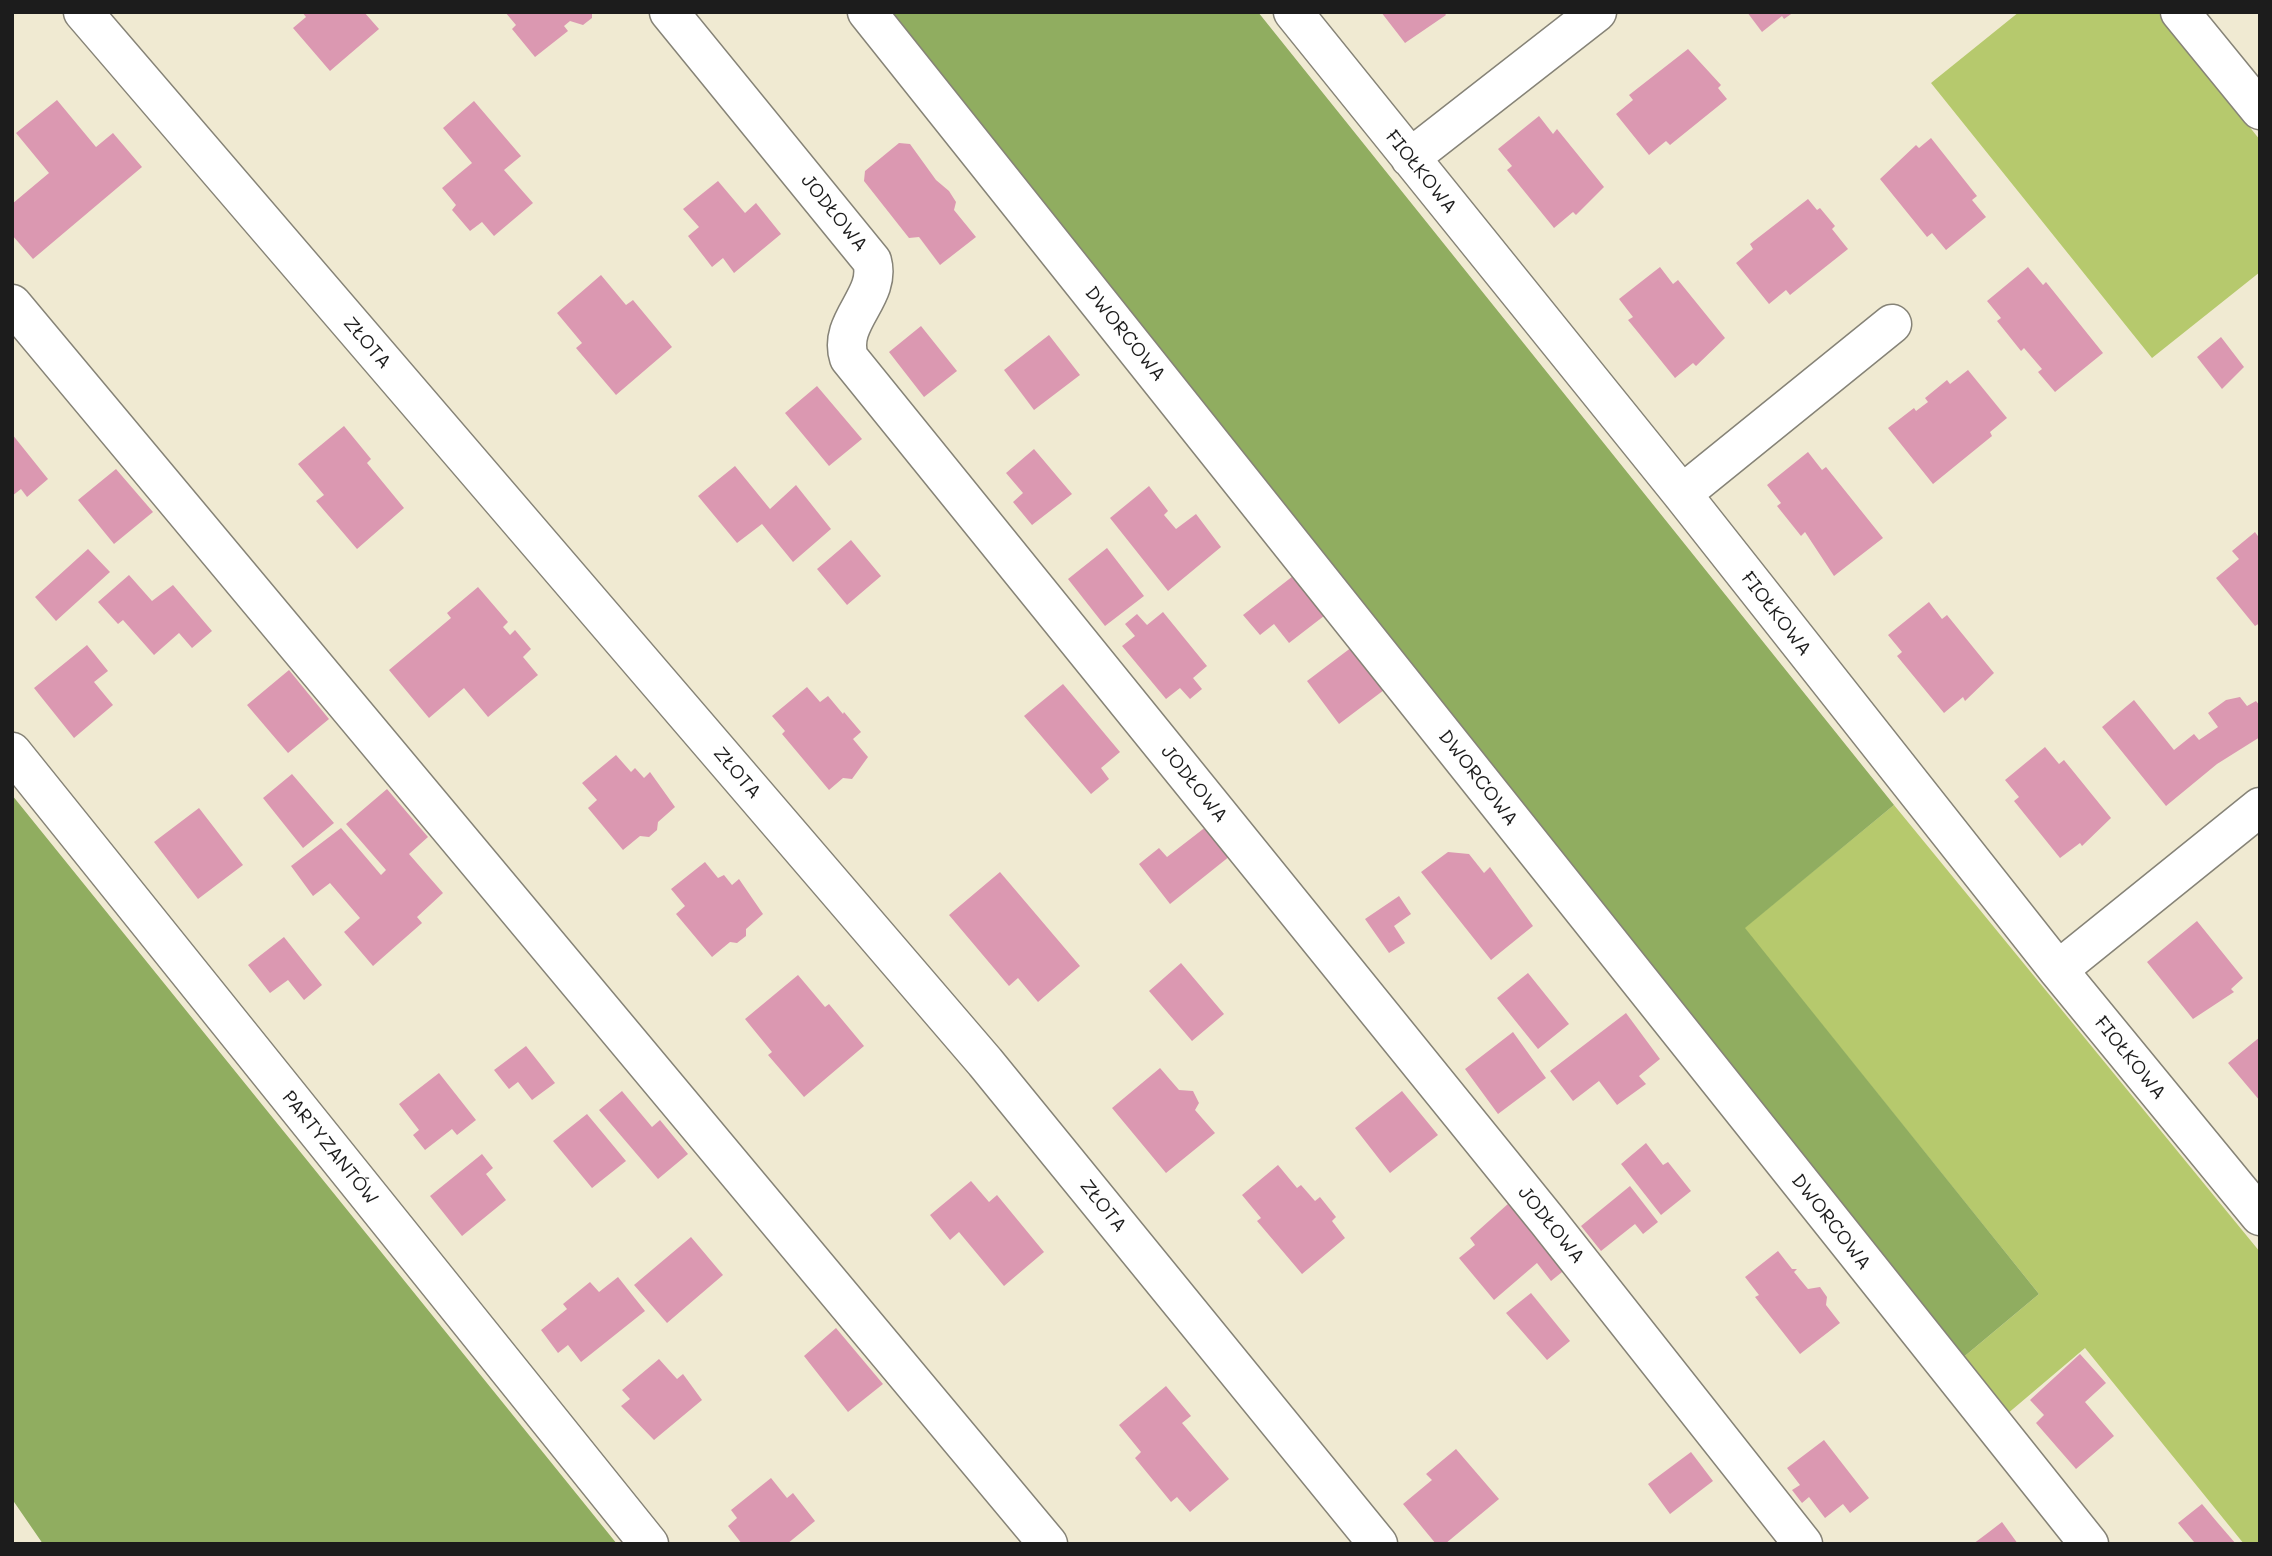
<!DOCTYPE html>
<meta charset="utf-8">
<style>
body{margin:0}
#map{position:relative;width:2272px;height:1556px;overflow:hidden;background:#f0ead2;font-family:Mali,sans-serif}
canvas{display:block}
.frame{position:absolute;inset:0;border:14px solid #1c1c1c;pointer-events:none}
</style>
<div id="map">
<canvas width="2272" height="1556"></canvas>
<div class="frame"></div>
</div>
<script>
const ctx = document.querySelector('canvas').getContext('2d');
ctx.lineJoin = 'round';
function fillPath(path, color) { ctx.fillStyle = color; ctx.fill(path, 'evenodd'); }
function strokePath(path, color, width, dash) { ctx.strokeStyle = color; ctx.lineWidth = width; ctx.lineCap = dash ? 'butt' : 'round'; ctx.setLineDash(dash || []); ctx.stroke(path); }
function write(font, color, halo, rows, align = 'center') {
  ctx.font = font + ' Mali,sans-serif'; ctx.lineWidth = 6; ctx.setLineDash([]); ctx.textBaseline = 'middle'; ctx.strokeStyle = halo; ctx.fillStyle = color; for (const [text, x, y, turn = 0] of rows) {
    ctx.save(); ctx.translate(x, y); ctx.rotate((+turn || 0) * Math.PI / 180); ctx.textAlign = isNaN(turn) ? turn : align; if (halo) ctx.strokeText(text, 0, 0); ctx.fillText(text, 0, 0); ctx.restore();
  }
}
const green = new Path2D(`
 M2019,12H2158L2260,140V272L2152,358L1931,83Z
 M1894,805L2260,1252V1544H2244L2085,1348L2000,1420L1954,1365L2039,1294L1744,928Z`);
const forest = new Path2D(`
 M885,12H1258L1894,805L1745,928L2039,1294L1954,1365Z
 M12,795L617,1544H43L12,1499Z`);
const building = new Path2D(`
 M302,12H364L379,29L330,71L293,28L306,17Z
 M505,12H592V18L583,25L570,21L564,26L568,31L535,57L512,29L516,25Z
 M1381,12H1444L1446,15L1405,43Z
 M1747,12H1794L1784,19L1782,16L1762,32Z
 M1688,49L1721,85L1718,88L1727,99L1670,145L1666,141L1649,155L1616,114L1633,100L1629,95Z
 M57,100L96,147L113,133L142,167L33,259L12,235V204L49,173L16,133Z
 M474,101L521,156L504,170L533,203L494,236L482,222L470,231L452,210L456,205L442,188L472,163L443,128Z
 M1539,116L1553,134L1557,129L1604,187L1576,215L1573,212L1554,228L1507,170L1512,166L1498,149Z
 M1931,138L1977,196L1972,200L1986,217L1946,250L1932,233L1927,237L1880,179L1916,145L1919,148Z
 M899,143L910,144L936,180L949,191L956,202L954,210L976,237L940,265L919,237L909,238L864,181L865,171Z
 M718,181L745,213L756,203L781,234L734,273L723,258L712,267L688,236L699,227L683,209Z
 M1808,199L1817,210L1820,208L1835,226L1832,229L1848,249L1790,295L1786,290L1769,304L1736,263L1753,249L1750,244Z
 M1660,267L1673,284L1678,280L1725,338L1696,366L1693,363L1675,378L1628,320L1633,317L1619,299Z
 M2028,267L2043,285L2046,282L2103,353L2055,392L2038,372L2042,369L2024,348L2021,351L1997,321L2001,318L1987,301Z
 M601,275L626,305L633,300L672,347L616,395L576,348L582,343L557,313Z
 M921,326L957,371L924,397L889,352Z
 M1049,335L1080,375L1034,410L1004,370Z
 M2221,337L2244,367L2222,389L2197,357Z
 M1968,370L2007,418L1990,432L1992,436L1933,484L1888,428L1914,408L1916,411L1928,402L1925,398L1947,380L1950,384Z
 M817,386L862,439L829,466L785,413Z
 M344,426L371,459L367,463L404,508L357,549L316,501L324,495L298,464Z
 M12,434L48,479L27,497L21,489L12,496Z
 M1034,449L1072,494L1032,525L1013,502L1023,493L1006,473Z
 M1808,452L1822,470L1826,467L1883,538L1834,576L1805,532L1801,536L1777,506L1781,503L1767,485Z
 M735,466L770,509L796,485L831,529L793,562L762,524L737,543L698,496Z
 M116,469L153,512L114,544L78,500Z
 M1149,486L1168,511L1164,515L1176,529L1196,514L1221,547L1168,591L1110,518Z
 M2255,532L2260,539V623L2255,626L2216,578L2239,559L2232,551Z
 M851,540L881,576L847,605L817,569Z
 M1107,548L1144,596L1105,626L1068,579Z
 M88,549L110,572L56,621L35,597Z
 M1302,569L1333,609L1289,643L1274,624L1260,635L1243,615Z
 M129,575L152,601L173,585L212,631L192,648L179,633L154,655L123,620L118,624L98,602Z
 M478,587L508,622L503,627L510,635L515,630L531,649L523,657L538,675L488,717L464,688L429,718L389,670L451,618L447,613Z
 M1929,602L1942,619L1947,615L1994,673L1965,701L1963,697L1944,713L1897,656L1902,652L1888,635Z
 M1163,612L1207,666L1193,678L1202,689L1190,699L1180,688L1166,699L1122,646L1135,636L1125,624L1137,614L1147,625Z
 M87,645L108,671L94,682L113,705L74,738L34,688Z
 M1352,647L1384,690L1339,724L1307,681Z
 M289,670L329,719L288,753L247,705Z
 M1063,684L1120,752L1101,768L1109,779L1091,794L1024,716Z
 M807,687L820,702L828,696L843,714L844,712L861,732L853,739L868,757L852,779L843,778L829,790L782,734L785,731L772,716Z
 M2240,697L2247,706L2256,701L2260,706V737L2217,764L2166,806L2102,727L2134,700L2174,750L2194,734L2199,740L2218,727L2208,713L2226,700Z
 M2045,747L2059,764L2064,760L2111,818L2082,846L2080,843L2060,858L2014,801L2019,797L2005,780Z
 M616,755L631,772L635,768L644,778L650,772L675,807L658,822L657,830L649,837L640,836L623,850L588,808L597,800L582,783Z
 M292,774L334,823L303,848L263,798Z
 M387,789L428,837L409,854L443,893L417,917L422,923L373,966L344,932L360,918L330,883L313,896L291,866L341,828L381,875L386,870L346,824Z
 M199,808L243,865L198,899L154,842Z
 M1207,826L1230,856L1170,904L1139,864L1159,848L1167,857Z
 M1448,852L1469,854L1484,873L1490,867L1533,926L1491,960L1421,872Z
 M705,862L718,878L724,875L732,885L739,879L763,914L746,929V936L737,943L730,942L712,957L676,914L685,906L671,889Z
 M1000,872L1080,966L1038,1002L1018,978L1009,986L949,915Z
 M1399,896L1411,914L1394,926L1405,943L1389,953L1365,919Z
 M2197,921L2243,978L2231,989L2234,992L2193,1019L2147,962Z
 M284,937L322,985L304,1000L288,980L270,993L248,965Z
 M1181,963L1224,1014L1192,1041L1149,991Z
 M1528,973L1569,1024L1538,1049L1497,998Z
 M798,975L825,1007L829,1004L864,1046L804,1097L768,1055L772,1052L745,1019Z
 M1626,1013L1660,1059L1639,1076L1646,1084L1617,1105L1599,1081L1573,1101L1550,1071Z
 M1513,1032L1546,1078L1498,1114L1465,1069Z
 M2260,1037V1101L2228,1063Z
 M526,1046L555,1083L532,1100L518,1082L509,1089L494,1070Z
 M1160,1068L1179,1090L1193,1091L1199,1103L1195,1110L1215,1133L1166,1173L1112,1108Z
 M439,1073L476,1120L457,1135L452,1129L425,1150L413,1135L419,1130L399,1104Z
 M622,1091L652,1127L660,1120L688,1154L658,1179L599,1110Z
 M1402,1091L1438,1135L1390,1173L1355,1128Z
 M587,1114L626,1161L592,1188L553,1141Z
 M1646,1143L1663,1165L1668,1162L1691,1191L1661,1215L1621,1164Z
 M482,1154L493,1168L486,1174L506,1200L462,1236L430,1196Z
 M1278,1165L1297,1188L1301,1185L1315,1201L1320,1197L1336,1217L1332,1221L1345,1238L1302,1274L1257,1221L1261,1218L1242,1195Z
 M971,1181L989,1202L997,1195L1044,1252L1004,1286L959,1232L950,1240L930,1215Z
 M1630,1186L1658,1222L1643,1234L1635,1224L1601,1251L1581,1226Z
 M1509,1203L1567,1268L1551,1281L1537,1263L1494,1300L1459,1258L1475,1245L1470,1238Z
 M691,1237L723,1275L667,1323L634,1285Z
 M1778,1251L1792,1269H1797L1794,1272L1808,1289L1820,1287L1827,1297L1826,1305L1840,1323L1800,1354L1755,1297L1759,1295L1745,1277Z
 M618,1277L645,1311L581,1362L568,1345L558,1353L541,1330L567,1309L563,1304L590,1282L599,1292Z
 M1531,1293L1570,1341L1547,1360L1506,1313Z
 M836,1328L883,1384L848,1412L804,1356Z
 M2080,1354L2106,1383L2085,1402L2114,1436L2076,1469L2036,1423L2044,1415L2030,1400Z
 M659,1359L677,1379L683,1374L702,1400L654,1440L621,1406L630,1399L622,1390Z
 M1166,1386L1191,1416L1182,1423L1229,1479L1190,1512L1177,1497L1171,1502L1135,1458L1141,1452L1119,1425Z
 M1824,1440L1869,1498L1850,1513L1843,1504L1825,1518L1809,1497L1802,1503L1792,1490L1800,1485L1787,1468Z
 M1456,1449L1499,1499L1445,1544H1436L1403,1504L1432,1480L1426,1474Z
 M1691,1452L1713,1481L1670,1514L1648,1484Z
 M771,1478L787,1498L793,1493L815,1521L787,1544H742L728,1526L737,1518L731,1510Z
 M2202,1504L2217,1522L2236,1544H2191L2194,1542L2178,1523Z
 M2002,1522L2018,1544H1973L1989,1532Z`);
const minor = new Path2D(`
 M83,12L985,1062L1378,1544
 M669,12L872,261C882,297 837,321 849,358L1547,1220L1803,1544
 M867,12L2089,1544
 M1293,12L1682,494L2058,970L2260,1216
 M2180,12L2260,110
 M1410,158L1597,12
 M12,304L1048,1544
 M1682,494L1892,324
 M12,752L649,1544
 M2058,970L2260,807`);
const streetNames = [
 ["FIOŁKOWA",1421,172,51],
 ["JODŁOWA",834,213,51],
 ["DWORCOWA",1125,334,51],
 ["ZŁOTA",367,343,49],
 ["FIOŁKOWA",1776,614,52],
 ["ZŁOTA",737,773,49],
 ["DWORCOWA",1478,778,52],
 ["JODŁOWA",1194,784,51],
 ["FIOŁKOWA",2130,1058,51],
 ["PARTYZANTÓW",330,1148,51],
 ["ZŁOTA",1103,1206,51],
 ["DWORCOWA",1831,1222,52],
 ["JODŁOWA",1551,1225,51]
];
fillPath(green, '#b6c96d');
fillPath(forest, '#90ad60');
fillPath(building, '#db98b1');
strokePath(minor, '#868377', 41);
strokePath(minor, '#fff', 38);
write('19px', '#1c1c1c', '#fff', streetNames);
</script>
